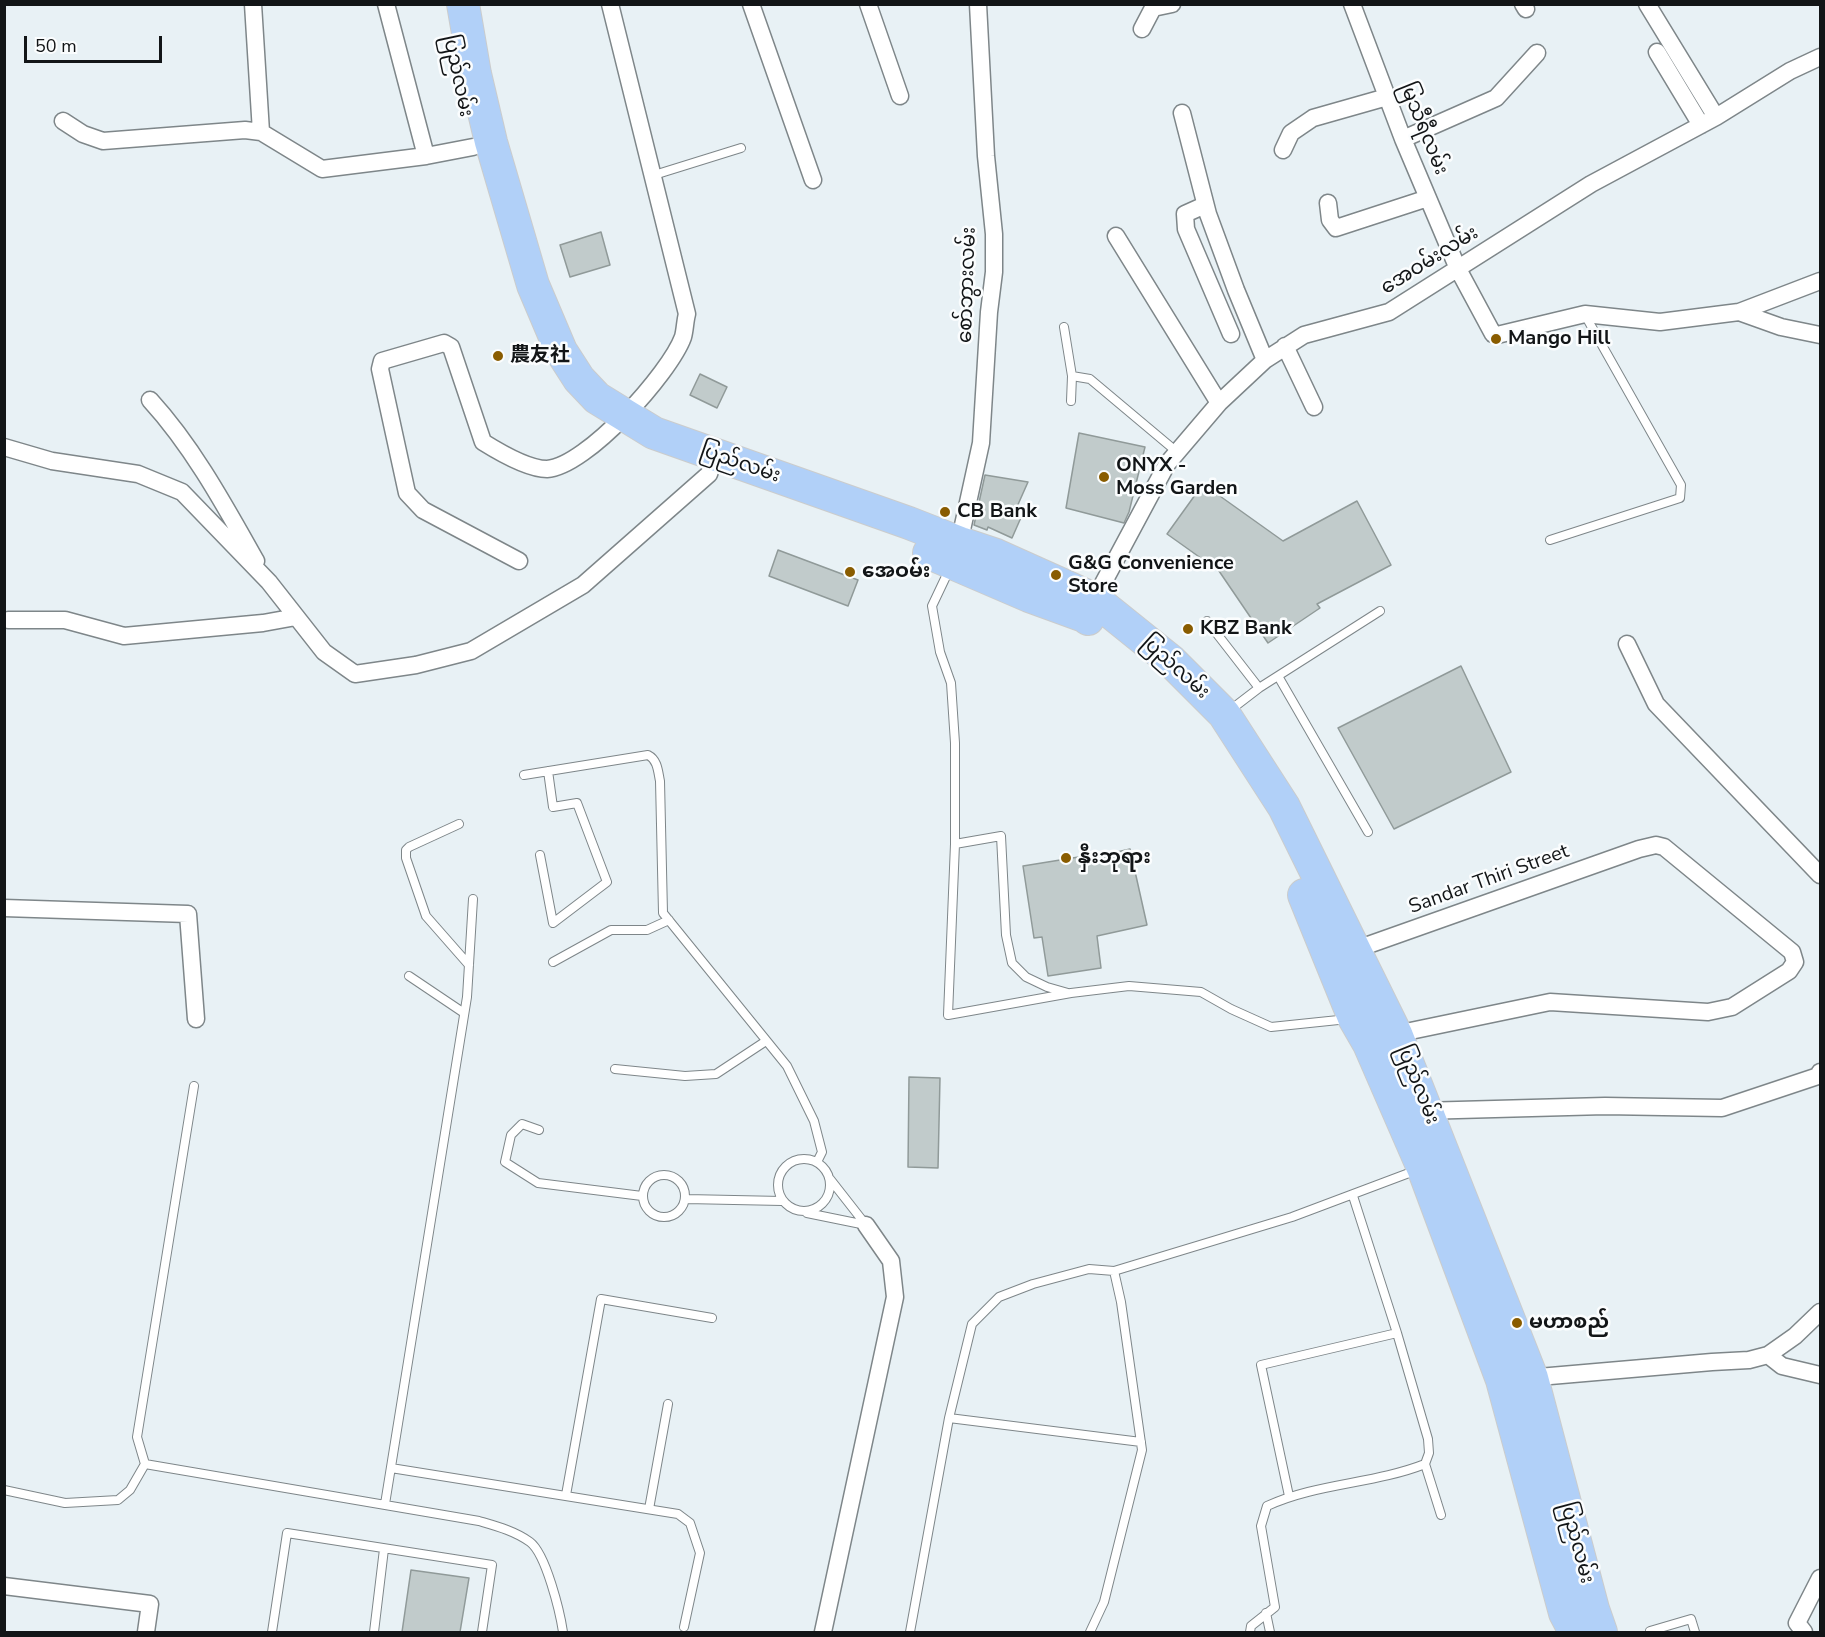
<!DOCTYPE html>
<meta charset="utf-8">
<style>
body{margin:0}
#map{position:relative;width:1825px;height:1637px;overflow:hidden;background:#e8f1f5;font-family:"Nunito Sans",sans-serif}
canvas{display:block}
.frame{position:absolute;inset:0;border:6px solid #121517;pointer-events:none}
.scale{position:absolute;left:24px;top:36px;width:138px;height:27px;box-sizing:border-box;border:3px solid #121517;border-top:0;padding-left:8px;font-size:18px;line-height:21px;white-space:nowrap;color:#121517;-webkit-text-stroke:4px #fbfdfe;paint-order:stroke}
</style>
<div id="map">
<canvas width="1825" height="1637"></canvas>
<div class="frame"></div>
<div class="scale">50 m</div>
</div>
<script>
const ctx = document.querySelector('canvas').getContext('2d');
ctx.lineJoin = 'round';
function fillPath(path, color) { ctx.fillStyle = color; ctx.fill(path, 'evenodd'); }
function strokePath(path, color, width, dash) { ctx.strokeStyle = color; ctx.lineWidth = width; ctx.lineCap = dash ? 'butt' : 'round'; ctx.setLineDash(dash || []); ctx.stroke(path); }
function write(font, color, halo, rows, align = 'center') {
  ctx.font = font + ' "Nunito Sans","Noto Sans SC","Noto Sans Myanmar",sans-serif'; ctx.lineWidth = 5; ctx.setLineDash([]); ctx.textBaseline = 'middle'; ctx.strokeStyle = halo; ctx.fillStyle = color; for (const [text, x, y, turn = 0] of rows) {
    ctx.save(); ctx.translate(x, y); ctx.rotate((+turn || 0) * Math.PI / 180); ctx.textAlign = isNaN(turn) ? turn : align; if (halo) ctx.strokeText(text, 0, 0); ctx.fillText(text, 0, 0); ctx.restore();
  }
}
const building = new Path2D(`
 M601,232L610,265L570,277L560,245Z
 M700,374L727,387L717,408L690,395Z
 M1079,433L1145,447L1129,512L1124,523L1066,508Z
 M985,475L1028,482L1016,509L1023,513L1012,538L988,527L987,530L974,525Z
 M1203,484L1283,541L1357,501L1391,565L1317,604L1320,608L1268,643L1219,571L1167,534Z
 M778,550L858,580L848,606L769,576Z
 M1461,666L1511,772L1394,829L1338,728Z
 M1130,849L1147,925L1097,936L1101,968L1048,976L1042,937L1034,938L1023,866L1091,855V858Z
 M909,1077L940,1078L938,1168L908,1167Z
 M411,1570L469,1578L460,1632H402Z`);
const lane = new Path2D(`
 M651,176L741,148
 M1064,327L1072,376L1071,401
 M1072,376L1090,379L1177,452
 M1550,540L1680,498L1681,485L1585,315
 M950,568L932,606L940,652L951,683L955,743V844L1001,836L1006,935L1012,963L1026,977L1047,987L1068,993
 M1207,621L1259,688
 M1278,676L1368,832
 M1229,711L1259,688L1380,611
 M524,775L648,755C658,760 658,772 660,781L663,913L787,1066L814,1121L822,1152L817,1162
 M459,824L409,847L406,850V858L426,916L469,965
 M955,844L948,1015L1071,993L1129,986L1201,992L1231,1009L1271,1027L1348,1019
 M540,855L553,923L607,882L577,803L553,807L548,771
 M553,962L611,930H647L669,920
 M409,976L464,1013
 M615,1069L685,1076L716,1074L766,1041
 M539,1130L522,1124L511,1135L505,1162L538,1183L642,1196
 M778 1185a26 26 0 1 1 52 0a26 26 0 1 1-52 0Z
 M643 1196a21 21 0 1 1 42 0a21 21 0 1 1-42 0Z
 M830,1179L866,1225
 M1353,1196L1397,1333L1428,1439L1429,1453L1425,1464L1441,1515
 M686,1199L782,1201
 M807,1213L866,1225
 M949,1418L972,1324L999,1297L1033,1284L1089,1269L1114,1271
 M145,1464L479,1521C496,1526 515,1531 530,1542C546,1554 560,1612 563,1632
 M391,1468L678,1514L690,1523L700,1553L684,1627
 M4,1490L65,1503L118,1500L130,1490L145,1464L137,1437L194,1086
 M566,1495L601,1299L712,1318
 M1289,1496L1261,1365L1397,1333
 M385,1504L467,997L473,899
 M649,1509L668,1404
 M1266,1613L1270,1632
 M1650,1631L1691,1619L1695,1632
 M272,1632L287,1533L492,1565L482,1632
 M374,1632L384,1549
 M910,1632L949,1418L1141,1442
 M1090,1632L1104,1602L1142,1450L1121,1302L1114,1271L1292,1217L1417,1170
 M1250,1632L1251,1626L1275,1607L1261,1526L1267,1506C1317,1483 1374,1484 1425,1464`);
const street = new Path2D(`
 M253,4L261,132
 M386,4L426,156
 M751,4L813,180
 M868,4L900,96
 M1352,4L1403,139L1458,269L1493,334L1497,335L1585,314L1660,322L1739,312L1781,327L1820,335
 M1523,4L1526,9
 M1647,4L1716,117
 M1142,29L1153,8L1172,4
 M1657,52L1701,125
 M1182,113L1208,214L1236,290L1265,360
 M63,121L83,134L103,141L245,130L261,132L322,169L426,156L473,147
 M1403,139L1496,98L1537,53
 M1283,150L1291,133L1313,118L1387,97
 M1328,203L1330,220L1336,228L1428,198
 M1205,205L1185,214L1186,229L1231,334
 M1116,236L1219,403
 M1739,312L1820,281
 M1285,346L1314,407
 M150,400C193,447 225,506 256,561
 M4,447L52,461L138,474L182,492L269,582L324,652L355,674L416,665L471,651L583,585L709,474L715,456
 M958,548L981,443L989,312L994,272V234L986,156L978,4
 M519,561L423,510L407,493L380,369L382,361L444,343L451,347L483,442C499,452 528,469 547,469C586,467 670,373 683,337C685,330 685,321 687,314L610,4
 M1092,604L1167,464L1219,403L1265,360L1304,335L1389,312L1591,184L1716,117L1790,71L1820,57
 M8,620H65L124,636L263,623L296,617
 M1627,644L1656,704L1820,875
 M4,908L188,914L196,1019
 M1354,950L1639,849L1656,845L1664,847L1792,952L1795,962L1789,971L1732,1007L1708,1012L1550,1002L1396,1034
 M1421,1111L1605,1106L1722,1108L1818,1076L1820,1072
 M1768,1355L1782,1366L1820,1375
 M1527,1378L1712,1362L1749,1360L1768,1355L1795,1336L1820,1312
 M4,1586L150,1604L146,1632
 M823,1632L895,1297L891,1261L866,1225
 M1804,1632L1797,1623L1820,1578`);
const highway = new Path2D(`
 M463,4L475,74L491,142L533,285L561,351L579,379L597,398L654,433L909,523L960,543L996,555L1094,599L1171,661L1224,714L1284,807L1396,1034L1532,1378L1593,1609L1601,1632
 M929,553L1029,596L1084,616L1088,619
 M1304,895L1354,1018L1369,1044L1423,1168L1502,1380L1565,1613L1575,1632`);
const markers = [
 [1496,339,6,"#895c00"],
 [498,356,6,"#895c00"],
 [1104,477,6,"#895c00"],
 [945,512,6,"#895c00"],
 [850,572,6,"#895c00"],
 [1056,575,6,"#895c00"],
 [1188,629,6,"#895c00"],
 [1066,858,6,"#895c00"],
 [1517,1323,6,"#895c00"]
];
const streetNames = [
 ["ပြည်လမ်း",457,76,78],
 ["မြသီရီလမ်း",1423,129,68],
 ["အေဝမ်းလမ်း",1430,261,-32],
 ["စော်ဘွားလမ်း",968,285,-88],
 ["ပြည်လမ်း",740,464,19],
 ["ပြည်လမ်း",1175,668,42],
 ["Sandar Thiri Street",1489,880,-20],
 ["ပြည်လမ်း",1417,1085,68],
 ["ပြည်လမ်း",1576,1543,75]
];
const poiNames = [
 ["Mango Hill",1508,339],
 ["農友社",510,356],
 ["ONYX -",1116,466],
 ["Moss Garden",1116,489],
 ["CB Bank",957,512],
 ["G&G Convenience",1068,564],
 ["Store",1068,587],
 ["အေဝမ်း",862,572],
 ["KBZ Bank",1200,629],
 ["နှီးဘုရား",1078,858],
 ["မဟာစည်",1529,1323]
];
fillPath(building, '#c1cbcb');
strokePath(building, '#909a99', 1.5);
strokePath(lane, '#7e8689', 10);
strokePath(street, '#7e8689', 19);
strokePath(highway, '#cbcccc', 34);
strokePath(lane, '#fff', 8);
strokePath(street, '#fff', 16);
strokePath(highway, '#b1d0f8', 32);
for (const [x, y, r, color] of markers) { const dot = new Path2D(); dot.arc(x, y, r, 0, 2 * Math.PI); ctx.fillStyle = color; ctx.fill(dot); strokePath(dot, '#fbfdfe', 2); }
write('20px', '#121517', '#fbfdfe', streetNames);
write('bold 20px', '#121517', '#fbfdfe', poiNames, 'left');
</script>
